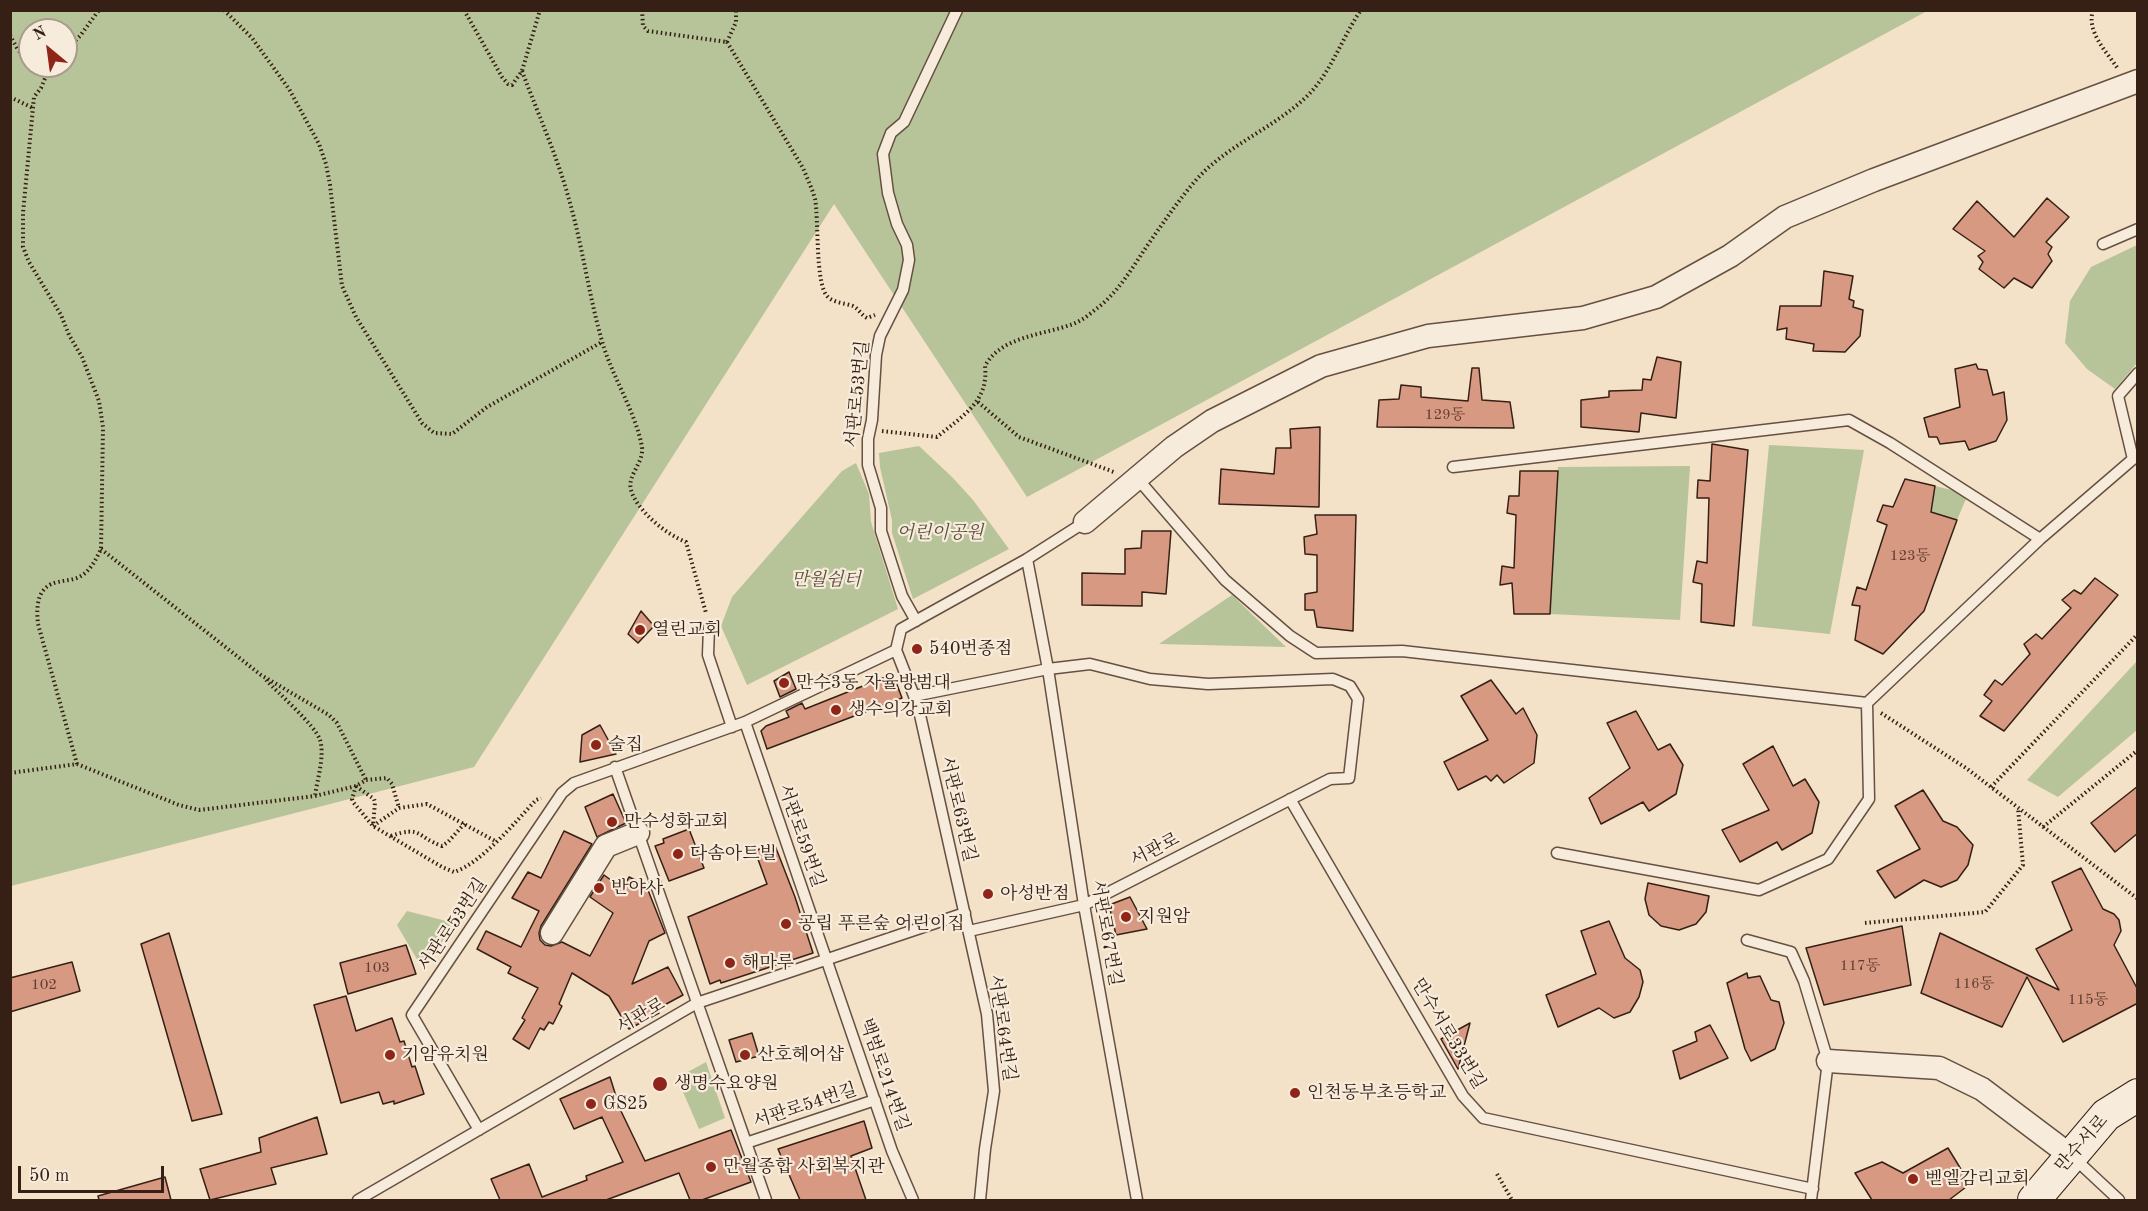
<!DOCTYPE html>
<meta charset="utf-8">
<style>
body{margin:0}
#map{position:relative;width:2148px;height:1211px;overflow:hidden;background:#f3e1c8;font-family:"Old Standard TT",serif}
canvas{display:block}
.frame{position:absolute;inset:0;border:12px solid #362015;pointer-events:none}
.north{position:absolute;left:18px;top:18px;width:60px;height:60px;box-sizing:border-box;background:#f7ecdb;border:2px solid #aa9a8c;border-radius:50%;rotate:331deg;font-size:16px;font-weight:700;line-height:24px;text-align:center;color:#362015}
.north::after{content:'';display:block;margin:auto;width:21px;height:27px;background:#8f2418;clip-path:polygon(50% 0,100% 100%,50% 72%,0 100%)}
.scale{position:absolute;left:18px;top:1166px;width:146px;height:27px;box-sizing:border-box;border:3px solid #362015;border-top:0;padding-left:8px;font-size:18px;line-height:21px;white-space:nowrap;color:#362015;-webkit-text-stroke:4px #f7ecdb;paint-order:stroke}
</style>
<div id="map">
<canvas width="2148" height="1211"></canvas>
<div class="frame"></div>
<div class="north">N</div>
<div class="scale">50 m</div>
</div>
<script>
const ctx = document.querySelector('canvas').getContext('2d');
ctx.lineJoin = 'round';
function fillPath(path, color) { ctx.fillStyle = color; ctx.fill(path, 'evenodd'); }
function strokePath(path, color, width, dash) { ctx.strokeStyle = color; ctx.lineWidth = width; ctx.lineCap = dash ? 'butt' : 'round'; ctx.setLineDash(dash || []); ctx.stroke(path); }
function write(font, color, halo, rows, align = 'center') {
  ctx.font = font + ' "Old Standard TT","Noto Serif KR",serif'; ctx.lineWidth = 4.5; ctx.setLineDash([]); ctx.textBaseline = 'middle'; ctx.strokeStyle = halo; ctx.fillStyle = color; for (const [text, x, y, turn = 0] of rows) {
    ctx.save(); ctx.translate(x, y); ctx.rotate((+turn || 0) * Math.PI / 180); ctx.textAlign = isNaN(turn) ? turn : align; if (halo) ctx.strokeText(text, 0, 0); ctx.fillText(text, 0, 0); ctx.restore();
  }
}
const green = new Path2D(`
 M11,11H1927L1027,497L834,204L474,767L11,886ZM30,30H66V66H30Z
 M2137,245V363L2115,389L2087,369L2065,343L2070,301L2091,267Z
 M1769,445L1864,450L1830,634L1752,626Z
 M919,446L952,477L973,500L1009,549L913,599L892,533V520L880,467L879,453Z
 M856,463L869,494L871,522L898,609L747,685L721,626L732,597L842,471Z
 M1690,466L1680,620L1550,614L1558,467Z
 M1935,486L1968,494L1957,520L1931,512Z
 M1232,595L1286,647L1159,644Z
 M2137,661V730L2058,797L2027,780Z
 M407,911L450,922L452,928L427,963L418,961L397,925Z
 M706,1062L725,1118L699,1129L677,1078Z`);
const building = new Path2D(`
 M2047,198L2069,217L2046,242L2052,247L2048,254L2052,261L2032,288L2014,278L2004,288L1979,269L1983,262L1978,256L1985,251L1953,229L1977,201L2014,237Z
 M1824,271L1853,276L1849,299L1854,301L1853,307L1863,310L1860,336L1845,352L1813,351L1814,344L1786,339L1787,328L1777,330L1780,306H1821Z
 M1657,357L1681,362L1676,418L1641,413L1639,432L1581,427V400L1609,397V391L1642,390L1643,379L1651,380Z
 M1976,364L1978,369L1987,370L1993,395L2004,392L2007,420L1996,441L1969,450L1965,441L1940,444L1937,437H1929L1924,418L1960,407L1955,369Z
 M1472,368H1479L1482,400L1510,402L1514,428L1377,427L1379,400L1399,399L1401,385L1421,387V397L1468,401Z
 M1320,427L1319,507L1219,504L1221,469L1274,474L1276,448H1291L1290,429Z
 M1712,444L1748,450L1734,626L1701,622L1702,584L1693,582L1697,561L1707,563L1709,498H1697L1698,480L1710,481Z
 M1520,471H1558L1550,614H1514L1512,583L1500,585L1502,566L1514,568L1516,515L1507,513L1509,496H1519Z
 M1905,479L1935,486L1931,512L1957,520L1924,611L1883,654L1855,640L1860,606L1852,605L1857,587L1866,590L1887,525L1877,521L1883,505L1893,507Z
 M1315,515H1356L1353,631L1317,627L1314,610H1305V594L1317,592V555L1305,554L1304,537L1317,534Z
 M1142,531H1171L1166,594L1142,592V606L1082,605V573L1125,574V549L1141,548Z
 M2095,578L2118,595L2004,731L1980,716L1992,701L1984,695L1995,680L2002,685L2030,654L2024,644L2036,634L2042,639L2071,608L2062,600L2074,590L2081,594Z
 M641,611L654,626L638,643L628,634Z
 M789,672L796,689L780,697L774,681Z
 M893,674L902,698L767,749L761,731L766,726L789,717L786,711L802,703L805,709Z
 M1491,680L1516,714L1523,708L1537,735L1534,763L1504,783L1497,775L1491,781L1486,776L1458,790L1444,762L1488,740L1461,696Z
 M1636,711L1658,750L1670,744L1683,765L1676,794L1649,811L1643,802L1601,824L1589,798L1630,768L1607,723Z
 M600,725L616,754L580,762L582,735Z
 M1773,746L1793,786L1805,779L1819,802L1812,833L1782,850L1777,842L1740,862L1722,830L1769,810L1743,764Z
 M2138,786V833L2115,852L2091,823Z
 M1923,790L1943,821L1957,827L1973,845L1968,865L1957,880L1941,887L1924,880L1895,898L1877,871L1920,849L1895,806Z
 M613,794L626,823L597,837L585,807Z
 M689,829L704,868L669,881L655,846L664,843L663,839Z
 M564,831L592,844L541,926L539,933L540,940L545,945L551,946L562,942L590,956L613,913L590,897L604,875L623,889L629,877L646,885L665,933L649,941L632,984L668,967L683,995L657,1009L659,1013L629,1029L609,996L572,973L559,1004L562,1006L553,1024L549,1022L544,1030L540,1028L529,1049L513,1039L525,1020L522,1018L538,988L508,973L511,967L477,949L486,931L521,947L539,911L512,898L528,872L541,878Z
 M774,843L795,897L813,953L721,983L720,980L710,984L688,917L767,884L755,851Z
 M2081,868L2103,909L2114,914L2119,920L2121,931L2114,945L2138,990V1003L2063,1042L2027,977L2002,1027L1921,993L1940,933L2059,990L2036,949L2072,930L2052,882Z
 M1648,883L1709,896L1706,912L1696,924L1679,930L1661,926L1649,915L1645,899Z
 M1130,897L1147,929L1116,935L1109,905Z
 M1609,921L1625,958L1640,970L1643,982L1639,997L1630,1012L1614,1018L1599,1008L1558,1027L1546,995L1596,974L1581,931Z
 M1902,926L1911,985L1824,1005L1806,948Z
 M169,933L222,1114L192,1121L141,944Z
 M406,945L416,974L348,994L340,963Z
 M72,962L80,991L10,1012V978Z
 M1747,973L1748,978L1760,976L1771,1000L1779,1002L1784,1023L1775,1049L1751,1061L1745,1049L1727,983Z
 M346,996L356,1031L392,1018L400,1042L404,1041L412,1067L415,1066L424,1094L394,1104V1101L383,1104L379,1092L341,1103L314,1005Z
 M1470,1023L1458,1069L1441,1039Z
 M1710,1025L1728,1058L1680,1079L1673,1051L1697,1041L1695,1032Z
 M752,1033L759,1056L736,1062L729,1040Z
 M610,1077L620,1109L645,1161L731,1130L751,1182L702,1200H690L679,1173L606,1200H500L491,1179L529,1164L542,1197L587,1180L586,1176L623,1162L602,1117L574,1129L560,1099Z
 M317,1117L327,1154L271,1168L276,1184L210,1200L200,1169L261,1152L259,1138Z
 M864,1121L872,1148L851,1156L866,1200H800L778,1149Z
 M1948,1148L1970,1184L1949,1200H1872L1855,1173L1882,1162L1903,1173Z
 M165,1177L171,1200H99L98,1196Z`);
const path = new Path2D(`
 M224,10L252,38L289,89L319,144L326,164L330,185L342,286L356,317L422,423L434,433L452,434L487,407L602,342
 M464,10L502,77L508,84L512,85L522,71L540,10
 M642,10L643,26L648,31L727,42
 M2093,10C2086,32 2107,52 2118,69
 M10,35L18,50L30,60
 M727,42L803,168C807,178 812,188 815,199C819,220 815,282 827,296C833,303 845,303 853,306C859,309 861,315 867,318L875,315
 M727,42L736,22V10
 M66,50L80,36L99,10
 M43,66L48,68
 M50,66L41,88L34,97L23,213V247L29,262L61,315L69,335L82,357L99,401L103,427L101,549C96,559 91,570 81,576C75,580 66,580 58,582C37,586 36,606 38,624L77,764
 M522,71C538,114 558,158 570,203C583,249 589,296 602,341C612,377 635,410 642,447C644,463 627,475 631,490C637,511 667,535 686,542L706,613
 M10,97L33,108
 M978,402L1019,437L1114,472
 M882,431L937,437C962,416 989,402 985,366C1001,336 1044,335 1073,324C1081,321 1089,315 1096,309C1118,293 1132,268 1147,246C1163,223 1178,201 1196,180C1226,146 1272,129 1305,98C1331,74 1341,39 1361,10
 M101,549L261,675L329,715L337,723L366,780
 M266,680C278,693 315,725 320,740C325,756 317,780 315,796
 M1881,713L1966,768L2138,899
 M10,773L77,764L179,805L199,810L315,796L356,786L366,780L387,778L392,784L399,808
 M356,786L352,799L353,802L373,826L442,867L454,872C482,863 516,821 536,800L541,798
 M356,786L374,799L375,802L373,826
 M1991,787L2138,634
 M373,826L399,808L427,804L497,842
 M2043,827L2138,750
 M391,836C422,825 416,837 442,846L448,842L465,823
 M1865,923L1985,912L2023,865L2018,808
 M1497,1174L1512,1200`);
const lane = new Path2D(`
 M2103,244L2138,229
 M2133,459L2118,396L2138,373
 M1453,467L1849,420L1890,443L2040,539
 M1137,478L1225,580L1290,636L1316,653L1402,651L1867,703L2040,539L2133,459L2138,457
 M1027,559L1048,669L1084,905L1137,1200
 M916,621L902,596L881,531V508L868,465V439L872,420L876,355L880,336L903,290L909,260L907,245L897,224L888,193L883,154L891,133L904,122L957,10
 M709,627L708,655L732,727
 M896,650L918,706L987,1014L994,1091L985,1149L980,1200
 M914,696L1048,669L1090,664L1150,679L1208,684L1333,679L1350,686L1358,699L1349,778L1330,779L1084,905L969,931
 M745,722L892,1151L913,1200
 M615,767L766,1200
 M1290,799L1463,1096L1483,1118L1813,1189
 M1557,853L1759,890L1828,859L1869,799L1867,703
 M1747,940L1791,952L1804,981L1828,1061L1811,1200
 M479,1130L412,1015L562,793L574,783L745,722L896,650L901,629L1027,559L1085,522
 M746,1143L875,1100
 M2074,1158L2119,1200
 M358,1200L697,1003L965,913`);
const street = new Path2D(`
 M1085,522L1174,447L1212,421L1321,366L1428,336L1583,318L1656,297L1730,256L1785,217L1874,180L2138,81
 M552,933L606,846L638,833
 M1828,1061L1939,1068L1982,1089L2071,1156`);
const secondary = new Path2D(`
 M2034,1200L2106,1115L2138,1095`);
const markers = [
 [640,630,6,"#8f2418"],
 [917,649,6,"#8f2418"],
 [784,683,6,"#8f2418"],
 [836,710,6,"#8f2418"],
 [596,745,6,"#8f2418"],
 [612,822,6,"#8f2418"],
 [678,854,6,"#8f2418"],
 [599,888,6,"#8f2418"],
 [988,894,6,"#8f2418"],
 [1126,917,6,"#8f2418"],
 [786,924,6,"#8f2418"],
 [730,963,6,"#8f2418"],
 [390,1055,6,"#8f2418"],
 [745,1055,6,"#8f2418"],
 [660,1084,8,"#8f2418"],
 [1295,1093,6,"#8f2418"],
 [591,1104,6,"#8f2418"],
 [711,1167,6,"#8f2418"],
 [1913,1179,6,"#8f2418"]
];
const numberNames = [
 ["129동",1445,415],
 ["123동",1910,556],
 ["117동",1860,966],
 ["103",377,968],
 ["116동",1974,984],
 ["102",44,985],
 ["115동",2088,1000]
];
const streetNames = [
 ["서판로53번길",858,394,-84],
 ["서판로63번길",958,809,77],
 ["서판로59번길",801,836,71],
 ["서판로",1155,850,-27],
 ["서판로53번길",453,925,-56],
 ["서판로67번길",1106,933,80],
 ["서판로",641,1016,-30],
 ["서판로64번길",1002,1028,82],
 ["만수서로33번길",1448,1034,59],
 ["백범로214번길",884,1075,71],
 ["서판로54번길",805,1106,-18],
 ["만수서로",2082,1144,-49]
];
const parkNames = [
 ["어린이공원",940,533],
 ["만월쉼터",826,580]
];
const poiNames = [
 ["열린교회",652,630],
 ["540번종점",929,649],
 ["만수3동 자율방범대",796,683],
 ["생수의강교회",848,710],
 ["술집",608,745],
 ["만수성화교회",624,822],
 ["다솜아트빌",690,854],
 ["반야사",611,888],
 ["아성반점",1000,894],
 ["지원암",1138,917],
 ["공립 푸른숲 어린이집",798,924],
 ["해마루",742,963],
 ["기암유치원",402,1055],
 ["산호헤어샵",757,1055],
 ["생명수요양원",674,1084],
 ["인천동부초등학교",1307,1093],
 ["GS25",603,1104],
 ["만월종합 사회복지관",723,1167],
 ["벧엘감리교회",1925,1179]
];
fillPath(green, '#b7c399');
fillPath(building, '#d89982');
strokePath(building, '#362015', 1.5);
strokePath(lane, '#655042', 13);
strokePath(street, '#655042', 25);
strokePath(secondary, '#362015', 34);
strokePath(path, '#362015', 4, [1.5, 3]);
strokePath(lane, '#f7ecdb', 10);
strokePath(street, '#f7ecdb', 22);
strokePath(secondary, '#f7ecdb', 32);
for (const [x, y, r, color] of markers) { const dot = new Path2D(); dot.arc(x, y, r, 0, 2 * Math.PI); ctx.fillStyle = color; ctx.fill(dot); strokePath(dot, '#f7ecdb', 2); }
write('15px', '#5e3e30', null, numberNames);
write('18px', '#362015', '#f7ecdb', streetNames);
write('italic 18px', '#5d513d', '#f7ecdb', parkNames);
write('18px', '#362015', '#f7ecdb', poiNames, 'left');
</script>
